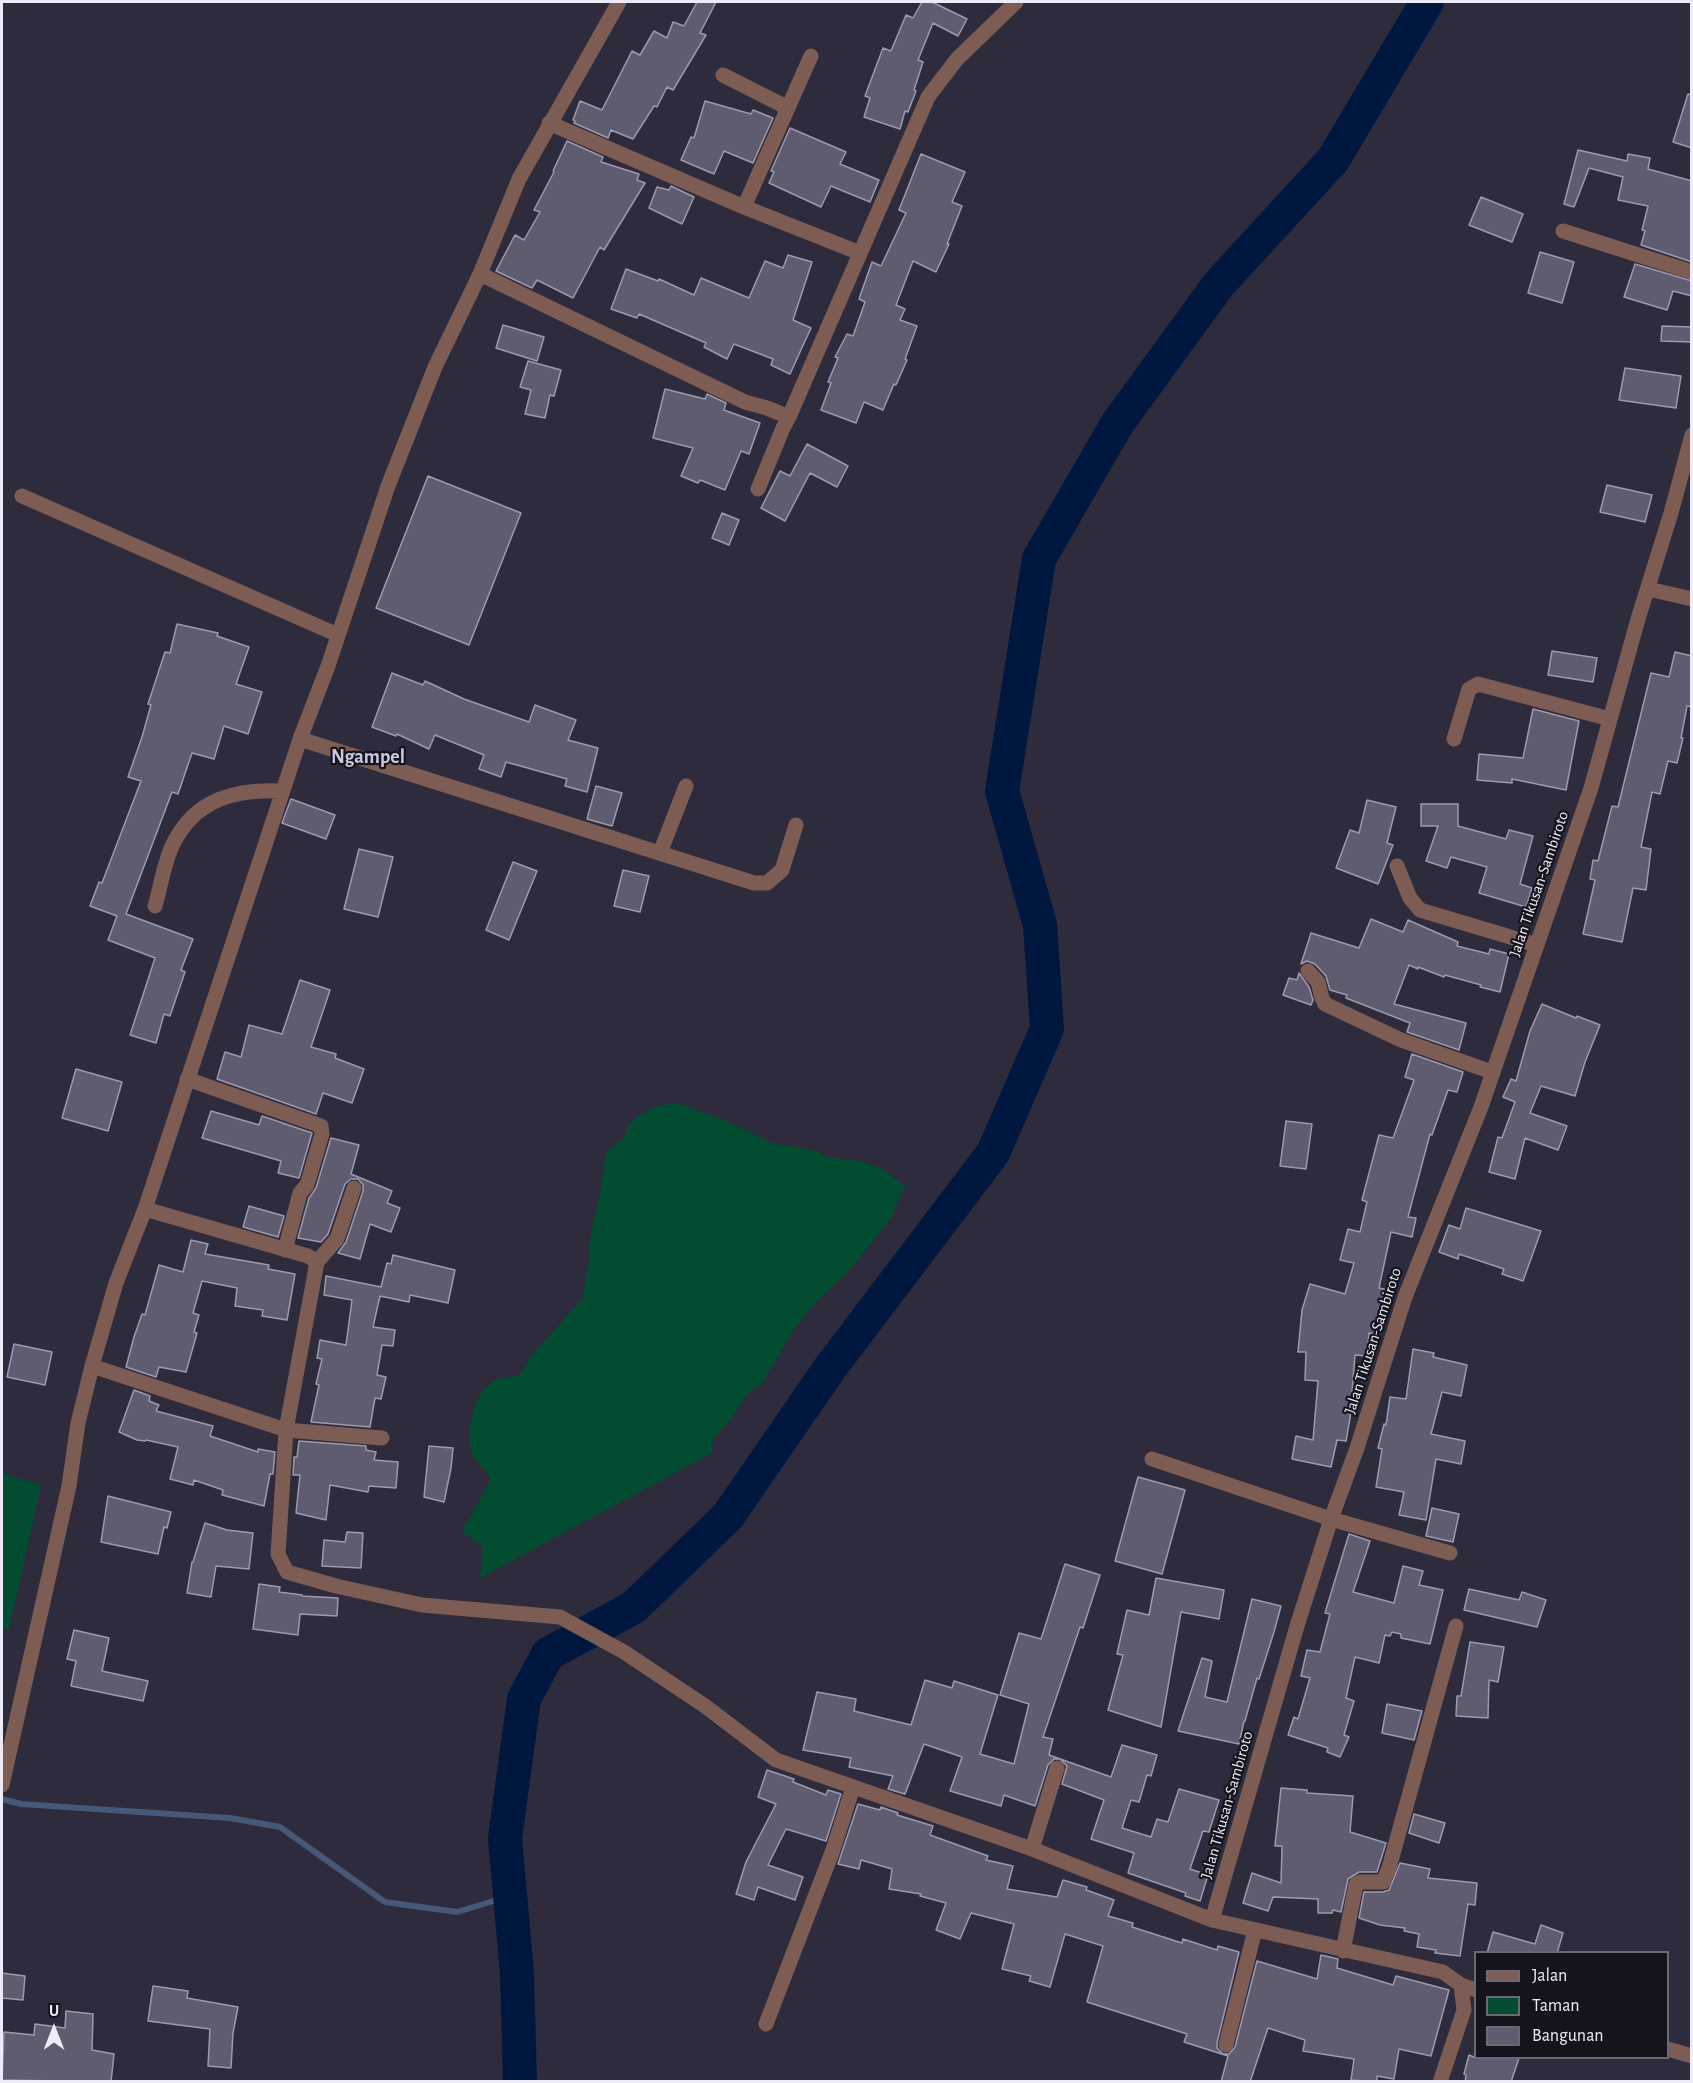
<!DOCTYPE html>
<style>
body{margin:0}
#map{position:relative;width:1693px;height:2083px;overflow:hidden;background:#2d2b3c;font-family:"Alegreya Sans",sans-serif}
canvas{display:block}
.frame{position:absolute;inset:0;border:3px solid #ecebf7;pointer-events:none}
.legend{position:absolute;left:1474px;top:1951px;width:195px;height:108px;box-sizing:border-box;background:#15141c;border:2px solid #6b6a74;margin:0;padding:8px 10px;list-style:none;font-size:18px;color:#ecebf7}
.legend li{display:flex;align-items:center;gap:12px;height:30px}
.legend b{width:30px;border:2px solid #6b6a74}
.north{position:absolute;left:24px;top:1999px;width:60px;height:60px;-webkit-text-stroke:4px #15141c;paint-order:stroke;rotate:0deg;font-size:16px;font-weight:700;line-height:24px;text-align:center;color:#ecebf7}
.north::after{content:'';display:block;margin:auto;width:21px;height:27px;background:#ecebf7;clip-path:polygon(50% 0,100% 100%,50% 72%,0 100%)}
</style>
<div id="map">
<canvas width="1693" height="2083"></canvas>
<div class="frame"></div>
<ul class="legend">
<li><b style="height:8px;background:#7d5c54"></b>Jalan</li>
<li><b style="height:16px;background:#024c32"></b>Taman</li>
<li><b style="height:16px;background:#5f5c70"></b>Bangunan</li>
</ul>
<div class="north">U</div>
</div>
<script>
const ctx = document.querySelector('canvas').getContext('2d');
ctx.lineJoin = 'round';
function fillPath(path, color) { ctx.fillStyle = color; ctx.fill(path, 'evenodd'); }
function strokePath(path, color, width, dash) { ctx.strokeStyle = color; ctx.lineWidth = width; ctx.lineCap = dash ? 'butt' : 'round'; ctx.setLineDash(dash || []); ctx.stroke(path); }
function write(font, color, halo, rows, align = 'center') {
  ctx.font = font + ' "Alegreya Sans",sans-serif'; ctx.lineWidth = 4.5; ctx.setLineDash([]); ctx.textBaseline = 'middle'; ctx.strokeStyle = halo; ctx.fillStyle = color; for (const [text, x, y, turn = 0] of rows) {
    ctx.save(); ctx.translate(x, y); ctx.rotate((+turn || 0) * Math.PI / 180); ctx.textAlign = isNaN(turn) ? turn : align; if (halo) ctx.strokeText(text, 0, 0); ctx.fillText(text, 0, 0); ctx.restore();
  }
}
const green = new Path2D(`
 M677,1103L726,1121L775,1144L803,1148L819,1152L827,1157L860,1161L881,1168L905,1186L891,1218L849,1271L816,1302L794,1329L762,1384L749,1392L728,1423L713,1439L712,1453L480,1578L483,1546L462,1532L491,1478C485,1470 474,1460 471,1451C466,1433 473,1402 485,1388C494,1378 508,1377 520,1375L532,1355L583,1298L589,1259L591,1231L600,1194L606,1152L625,1137L629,1125L637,1116L658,1106Z
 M2,1473L41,1485L9,1630L2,1629Z`);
const stream = new Path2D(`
 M2,1799L21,1804L230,1818L280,1827L385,1902L457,1912L510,1896`);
const river = new Path2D(`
 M520,2082L517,1974L505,1838L524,1699L548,1654L634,1607L728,1516L830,1368L993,1153L1047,1029L1040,925L1002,791L1039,559L1117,424L1219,284L1333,160L1427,2`);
const building = new Path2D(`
 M697,2H716L700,33L706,35L673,90L667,87L657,107L654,106L633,139L611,130L608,138L574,123L575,121L573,120L580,101L602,110L632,51L640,55L654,31L667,38L673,22L684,26Z
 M922,2H932L967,19L958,36L933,23L918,60L923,62L914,90L916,91L908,112L905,111L900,129L864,117L870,98L865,96L883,48L891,51L906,15L913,18Z
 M1688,94L1692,95V148L1673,142Z
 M705,101L751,114L753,110L773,118L753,163L724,151L714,174L681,160L691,137L694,138Z
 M790,128L846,152L840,164L879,180L870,202L831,186L821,207L769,183L774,172L771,171Z
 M567,141L603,157L601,162L639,174L637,180L645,183L604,250L600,247L573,298L537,280L532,288L496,271L515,235L524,240L540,212L534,210L554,172L553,171Z
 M1578,150L1627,161L1628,154L1650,158L1648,169L1692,181V262L1641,245L1645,231L1642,230L1648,206L1618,200L1623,177L1589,168L1574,207L1564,204Z
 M921,154L965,172L952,202L962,206L947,244H949L936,272L913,261L896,305L905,309L900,320L917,326L905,359L907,360L896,385L894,384L883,410L864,402L856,423L821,410L831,383L828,382L838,358L835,357L847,334L853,336L865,302L859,299L872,262L881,266L906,213L899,210Z
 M671,186L694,197L682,224L649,208L657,187L669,190Z
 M1481,197L1523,214L1512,242L1469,225Z
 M1540,252L1574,262L1562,303L1528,293Z
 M788,255L812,262L793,320L811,328L790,374L771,365L773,359L734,344L727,359L704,347L706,343L639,314L637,318L611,309L626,269L658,281L659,279L694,295L701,278L749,298L765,261L783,268Z
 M1635,264L1692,281V296L1673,291L1667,310L1624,297Z
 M503,325L544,337L537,361L496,348Z
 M1662,326L1692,327V342L1661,341Z
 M528,361L561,370L554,396L550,395L545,418L525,414L531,390L520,387Z
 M1625,368L1681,376L1676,408L1619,400Z
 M665,389L705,399L707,394L726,403L724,410L760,423L749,454L741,451L725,490L700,480L698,483L681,476L693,448L653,438Z
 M807,444L848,466L837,487L810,473L785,521L761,508L780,471L790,476Z
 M428,476L521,513L469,645L376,608Z
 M1607,485L1652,495L1645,522L1600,512Z
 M722,513L739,520L729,545L712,538Z
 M177,624L218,633L217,636L249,647L236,684L262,692L248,734L224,726L214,759L192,753L178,794L172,792L126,914L193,939L181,970L185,972L170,1016L164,1014L156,1043L130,1035L155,958L108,940L117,916L90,906L99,882L102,883L141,781L128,777L142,737L151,705L148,704L165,652L170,653Z
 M1552,651L1597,658L1593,682L1548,675Z
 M1675,652L1692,656V707L1687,706L1681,738H1683L1677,763L1668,761L1660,794L1652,792L1641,847L1651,849L1646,890L1633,888L1622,942L1583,934L1595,880L1590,879L1593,860L1598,861L1612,806L1618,807L1651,673L1669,677Z
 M392,673L423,685L425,681L464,699L529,722L535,705L576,720L568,740L598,748L587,792L565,786L567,779L506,762L501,777L479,769L484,755L435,735L429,749L397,734L396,736L372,727Z
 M1533,709L1579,721L1566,790L1512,779V783L1477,780L1479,754L1523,758Z
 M596,786L622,793L612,826L587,819Z
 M291,799L335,815L326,839L282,823Z
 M1367,800L1396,807L1387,843L1393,845L1378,884L1336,868L1350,830L1359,833Z
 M1421,804H1458V826L1506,839L1509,830L1533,836L1520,884L1532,888L1526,907L1479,893L1487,867L1451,857L1447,868L1426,861L1438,826H1421Z
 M359,849L393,857L378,917L344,909Z
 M513,862L537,871L509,940L486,930Z
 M623,870L649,876L640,912L614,906Z
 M1371,919L1403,932L1408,920L1458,942L1457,946L1489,954L1490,949L1509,954L1500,992L1480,987L1481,985L1445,975L1444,977L1418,967V969L1409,965L1394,1004L1466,1023L1459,1050L1407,1032L1410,1023L1346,998L1347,995L1330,990L1326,976L1315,964L1307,961L1301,964L1311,933L1359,948Z
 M1299,973L1309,987L1313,1000L1311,1005L1283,995L1289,978L1297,980Z
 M300,980L330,990L311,1047L336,1054L335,1058L364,1069L352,1103L323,1093L316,1114L217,1079L225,1052L241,1057L249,1025L282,1034Z
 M1542,1004L1576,1018L1577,1016L1600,1025L1585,1062L1575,1096L1541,1086L1530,1113L1567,1126L1558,1150L1525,1138L1515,1179L1489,1172L1498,1137L1502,1138L1515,1102L1503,1097L1511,1079L1516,1081L1530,1031Z
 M1412,1054L1463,1072L1457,1092L1448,1090L1432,1135L1430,1134L1408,1217L1416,1218L1412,1237L1391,1232L1379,1288L1388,1290L1376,1335L1369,1333L1367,1356L1355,1355L1350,1418L1346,1441L1337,1440L1331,1467L1292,1459L1296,1436L1313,1440L1318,1381L1305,1380L1306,1352H1298L1302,1310L1310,1284L1345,1294L1354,1263L1340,1260L1348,1229L1360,1232L1367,1202L1362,1200L1379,1135L1393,1138L1414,1080L1405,1077Z
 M76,1069L122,1082L108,1131L62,1118Z
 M211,1111L259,1125L262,1116L312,1133L299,1178L278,1173L281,1161L202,1138Z
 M1286,1121L1312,1124L1306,1169L1280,1166Z
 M331,1138L359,1145L351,1174L392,1191L387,1203L400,1208L391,1232L370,1224L360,1259L338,1253L346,1242L363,1191V1185L358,1179H351L345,1184L328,1234L321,1242L298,1238L309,1198L316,1188Z
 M249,1206L284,1216L278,1237L243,1227Z
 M1466,1208L1541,1231L1523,1281L1502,1274L1504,1269L1459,1254L1458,1259L1439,1252L1449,1225L1460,1229Z
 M191,1240L208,1244L205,1254L269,1265L268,1269L295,1274L287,1320L262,1316L263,1310L235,1306L237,1288L202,1281L193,1313L199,1315L194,1332L197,1333L186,1372L159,1367L156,1377L126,1367L134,1337L142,1314L145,1315L159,1265L183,1272Z
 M393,1255L455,1270L448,1303L410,1295L409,1302L380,1296L373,1327L395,1330L393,1346L382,1345L377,1375L386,1377L381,1399L375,1398L370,1427L311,1422L319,1385L316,1384L322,1359L317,1358L320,1340L346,1345L352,1300L324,1295L326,1276L381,1287L387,1263L391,1264Z
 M14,1344L52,1352L45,1385L7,1377Z
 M1413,1349L1434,1353L1433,1357L1467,1365L1461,1396L1442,1392L1431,1434L1465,1441L1461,1464L1436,1459L1426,1520L1399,1515L1404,1492L1376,1487L1382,1449L1378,1448L1384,1424L1386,1425L1390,1397L1406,1399Z
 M134,1390L150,1396L149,1401L159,1405L156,1411L213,1426L210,1436L258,1452V1449L275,1452L273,1474H270L264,1506L222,1495L223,1490L194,1480L193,1485L170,1479L178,1447L146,1440L145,1441L137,1440L119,1432Z
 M299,1441L366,1446V1450L376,1452L374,1460L398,1462L396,1488L369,1486L368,1492L330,1485L326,1520L296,1513L300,1475H293L294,1457H297Z
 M429,1446L453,1448L451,1468L444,1502L424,1497Z
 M1138,1477L1185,1490L1162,1574L1115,1561Z
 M108,1496L171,1512L167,1528L164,1527L158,1554L101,1542Z
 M1432,1508L1459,1514L1453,1542L1426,1536Z
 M205,1523L227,1530L253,1533L249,1569L216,1566L211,1597L187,1593L192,1562H193Z
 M347,1532L363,1533L361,1568L322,1566L324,1540L345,1542Z
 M1349,1534L1370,1541L1353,1592L1394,1603L1403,1566L1423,1571L1419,1585L1443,1590L1430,1644L1401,1638V1634L1392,1632L1390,1636L1385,1635L1379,1663L1355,1657L1346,1698L1354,1701L1344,1735L1349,1737L1340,1757L1327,1752L1328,1748L1288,1735L1294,1717L1298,1719L1310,1678L1301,1676L1307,1650L1320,1652L1330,1614L1325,1613Z
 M1065,1564L1100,1575L1083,1628L1080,1627L1043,1737L1053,1739L1049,1755L1111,1777L1122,1745L1157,1755L1151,1776L1147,1775L1139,1802L1131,1800L1122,1828L1151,1837L1157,1819L1168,1822L1179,1789L1219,1800L1209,1832L1203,1831L1190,1869L1208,1875L1200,1901L1185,1896L1186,1893L1128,1873L1134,1853L1091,1839L1104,1800L1062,1784L1067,1766L1060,1759H1054L1048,1765L1035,1806L1004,1795L1001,1806L950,1791L962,1757L924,1744L905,1794L888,1789L893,1776L849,1767L851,1758L803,1750L817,1692L856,1699L854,1711L911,1725L925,1680L952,1688L954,1681L998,1695L980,1754L1014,1764L1029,1704L1000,1695L1019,1633L1041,1639Z
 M1156,1578L1224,1590L1219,1619L1181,1612L1161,1727L1108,1710L1123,1655L1117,1654L1127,1610L1149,1615Z
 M259,1584L280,1587L279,1592L302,1595V1596L338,1598L337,1616L300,1614L298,1635L253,1629Z
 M1469,1589L1519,1600L1522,1592L1546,1600L1537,1627L1464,1610Z
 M1252,1599L1281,1606L1274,1632L1259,1679L1257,1678L1245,1721H1244L1239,1744L1178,1731L1202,1658L1212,1661L1205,1697L1227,1702Z
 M74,1630L109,1638L102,1671L148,1681L143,1701L71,1686L76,1661L67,1659Z
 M1470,1642L1504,1647L1498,1682L1489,1680L1488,1718L1456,1716L1457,1696H1461Z
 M1387,1704L1422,1711L1414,1740L1382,1733Z
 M767,1770L794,1779L793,1782L826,1795L828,1790L841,1794L826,1841L786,1829L768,1865L803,1877L795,1900L758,1887L754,1900L736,1894L746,1862L776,1804L758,1797Z
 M1281,1788L1307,1790V1793L1353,1796L1350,1832L1386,1843L1377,1872H1359L1348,1879L1341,1912L1333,1910L1332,1913H1318V1899L1273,1897L1268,1911L1243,1903L1252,1873L1281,1883L1282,1846H1275Z
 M858,1804L880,1810L881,1807L898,1813L897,1815L933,1826L930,1835L988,1856L986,1860L1013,1866L1007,1889L1057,1897L1063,1880L1087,1887L1086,1890L1114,1900L1108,1916L1133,1923L1132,1927L1182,1943L1183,1939L1217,1950L1218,1946L1239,1952L1217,2043V2048L1223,2054H1229L1235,2047L1257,1961L1317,1979L1321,1955L1338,1959L1337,1968L1393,1985L1396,1976L1449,1990L1431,2056L1399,2049L1394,2079L1377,2076V2082L1351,2080L1354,2059L1303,2051L1305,2040L1268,2028L1250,2082H1221L1228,2056L1184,2042L1187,2034L1087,2002L1103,1946L1065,1934L1050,1987L1029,1981L1031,1976L1002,1969L1014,1924L971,1913L960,1939L936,1930L946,1903L920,1896L921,1894L889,1889L892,1869L861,1860L859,1869L838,1864Z
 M1414,1814L1445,1823L1439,1843L1409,1833Z
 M1400,1863L1430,1869L1428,1878L1477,1883L1475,1905L1468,1904L1460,1956L1435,1953L1436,1950L1417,1947L1419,1934L1404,1931L1405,1928L1380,1925L1359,1918L1364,1892H1383L1389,1890Z
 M1541,1925L1563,1933L1557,1953H1487L1493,1932L1535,1944Z
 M2,1973L25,1976L23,2000L2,1998Z
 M153,1986L188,1991L187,1998L238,2007L233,2033L231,2068L208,2066L210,2029L148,2021Z
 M66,2011L93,2014L92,2050L114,2054L111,2082L2,2080L4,2032L34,2035L35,2024L65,2028Z
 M1469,2055L1476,2058H1519L1511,2082H1465L1466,2075L1464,2074Z`);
const minor = new Path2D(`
 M723,75L788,108
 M549,123L744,207L860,253
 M744,207L811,56
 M1563,231L1692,272
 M480,274L745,402L767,408L789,417L928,97L957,59L1016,2
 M758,489L783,428L789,417
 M22,496L338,635
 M1648,589L1692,599
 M300,739L754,883H767L782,870L796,825
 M1454,739L1469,689L1478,684L1610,719
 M660,853L686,786
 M1397,866L1410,898L1420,910L1537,945
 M155,906C161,886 164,862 173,844C196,798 236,789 283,791
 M1308,971L1318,982L1322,998L1325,1004L1401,1040L1492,1072
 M187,1079L321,1126L322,1134L307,1185L300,1193L285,1250
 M145,1209L308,1256L317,1262L286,1430L278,1554L287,1572L336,1586L422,1605L560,1617L624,1652L705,1706L776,1760L1032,1849L1212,1920
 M317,1262L337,1239L354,1188
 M92,1366L286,1430L382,1438
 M1152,1459L1331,1519L1450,1553
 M2,1785L69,1486L78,1423L92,1366L116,1283L145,1209L300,739L328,666L388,486L435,367L480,274L519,179L619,2
 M1032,1849L1057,1768
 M1343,1951L1356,1884L1360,1882H1383L1389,1868L1456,1626
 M1461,1985L1476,1990
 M766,2024L833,1850L853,1787
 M1226,2045L1255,1930
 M1668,2049L1692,2056
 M1440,2082L1464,2010L1461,1985L1443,1972L1212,1920L1297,1626L1331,1519L1357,1448L1405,1297L1481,1107L1591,788L1638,619L1671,513L1692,435`);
const streetNames = [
 ["Jalan Tikusan-Sambiroto",1539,884,-71],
 ["Jalan Tikusan-Sambiroto",1373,1341,-72],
 ["Jalan Tikusan-Sambiroto",1227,1805,-74]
];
const quarterNames = [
 ["Ngampel",368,757]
];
fillPath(green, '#024c32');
strokePath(stream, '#475776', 6);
strokePath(river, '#00183f', 34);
fillPath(building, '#5f5c70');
strokePath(building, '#9d9ab0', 1.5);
strokePath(minor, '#7d5c54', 15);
write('16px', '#ecebf7', '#15141c', streetNames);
write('bold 20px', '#c9c7de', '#15141c', quarterNames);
</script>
